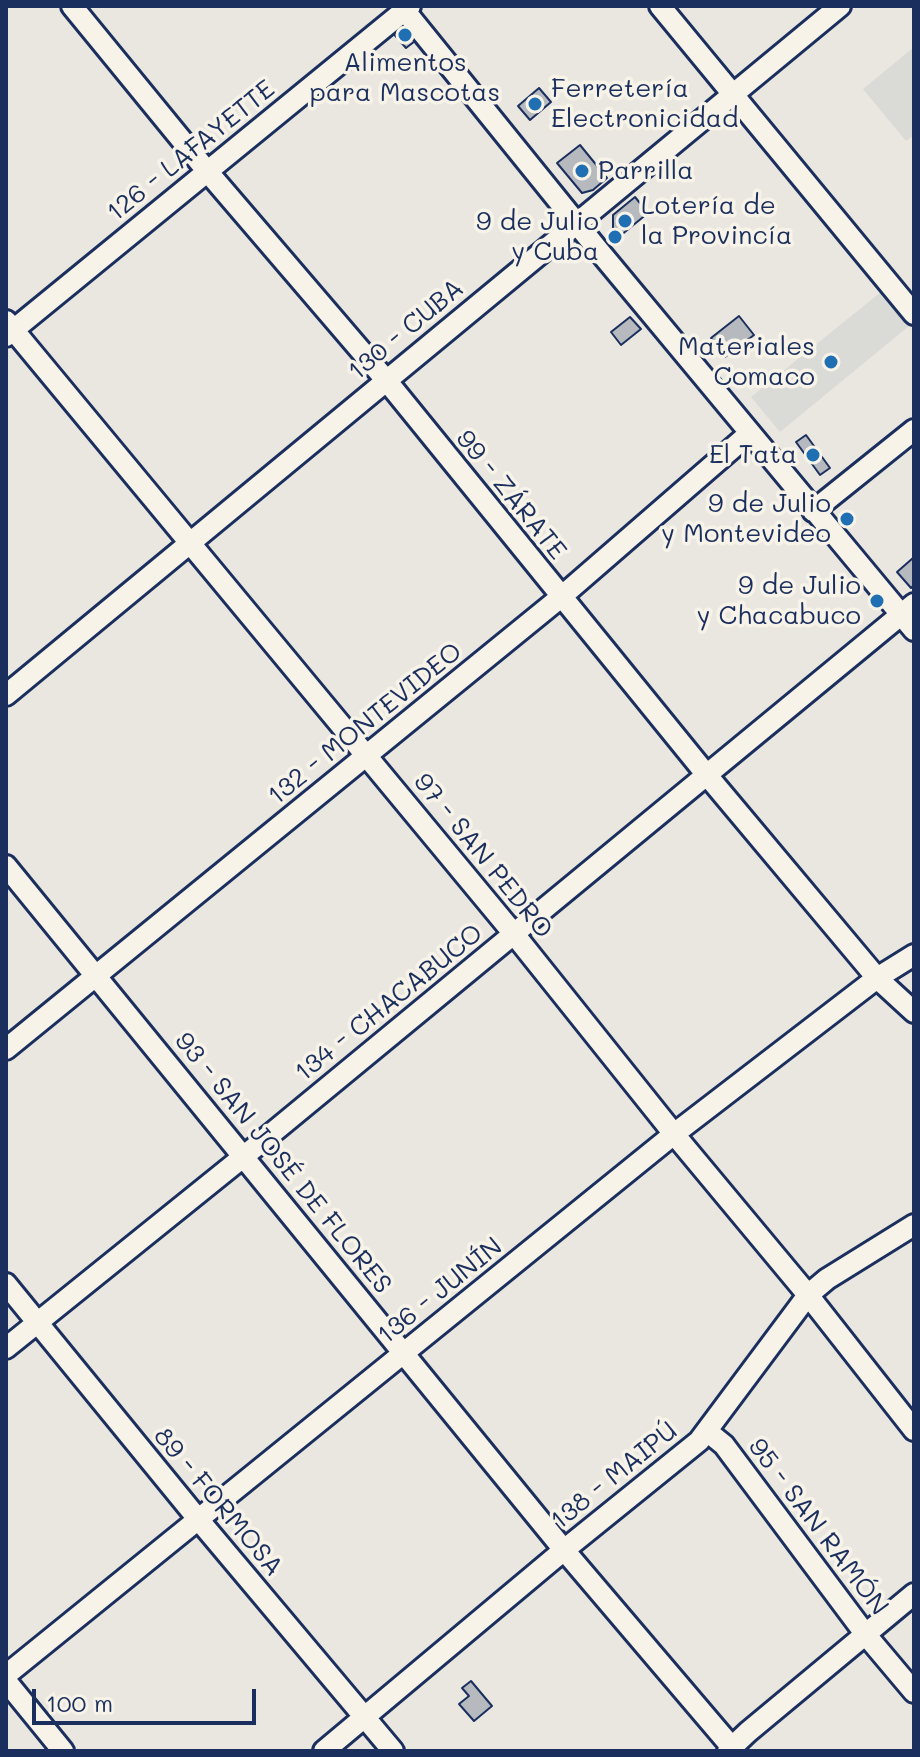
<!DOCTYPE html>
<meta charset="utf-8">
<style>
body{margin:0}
#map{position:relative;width:920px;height:1757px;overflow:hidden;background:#eae7e0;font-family:Mali,sans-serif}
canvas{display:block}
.frame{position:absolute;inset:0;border:8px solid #1b2f5e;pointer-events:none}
.scale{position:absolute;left:32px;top:1689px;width:224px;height:36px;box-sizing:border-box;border:4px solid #1b2f5e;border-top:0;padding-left:10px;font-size:24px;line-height:28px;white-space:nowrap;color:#1b2f5e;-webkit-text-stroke:6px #f7f3e8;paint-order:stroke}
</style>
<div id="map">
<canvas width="920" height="1757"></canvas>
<div class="frame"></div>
<div class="scale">100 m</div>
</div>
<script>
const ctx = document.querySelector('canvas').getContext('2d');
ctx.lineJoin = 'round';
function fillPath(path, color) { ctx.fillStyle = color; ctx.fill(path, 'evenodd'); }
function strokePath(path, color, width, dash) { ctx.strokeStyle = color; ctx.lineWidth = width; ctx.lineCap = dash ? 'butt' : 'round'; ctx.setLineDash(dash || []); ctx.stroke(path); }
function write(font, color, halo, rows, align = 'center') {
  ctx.font = font + ' Mali,sans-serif'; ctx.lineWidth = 7; ctx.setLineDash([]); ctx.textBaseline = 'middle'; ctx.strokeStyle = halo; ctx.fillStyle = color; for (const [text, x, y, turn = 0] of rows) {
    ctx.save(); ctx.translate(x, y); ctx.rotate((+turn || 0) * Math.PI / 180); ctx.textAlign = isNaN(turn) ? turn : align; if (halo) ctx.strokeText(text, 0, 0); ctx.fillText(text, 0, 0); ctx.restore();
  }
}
const built = new Path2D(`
 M914,47V135L906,141L863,89Z
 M881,292L909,326L780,432L751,397Z`);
const building = new Path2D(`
 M399,25L410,28L419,38L406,48L392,32Z
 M539,88L551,102L530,120L518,106Z
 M580,145L607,178L593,190L582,193L557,163Z
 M635,197L648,213L620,236L613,228V215Z
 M739,316L754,335L725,357L711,338Z
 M630,317L641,329L621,345L611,332Z
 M806,435L830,468L820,475L796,442Z
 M913,558L914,585L911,588L897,572Z
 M471,1681L492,1706L474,1721L459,1704L469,1696L462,1688Z`);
const minor = new Path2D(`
 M72,6L207,171L386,380L706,774L877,978L914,1012
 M401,6L599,251L914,630
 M660,6L914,314
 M6,321L514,934L674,1134L808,1295L914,1430
 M6,336L410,6
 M813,511L914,430
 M6,695L840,6
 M6,866L564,1550L735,1751
 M6,1049L561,597L750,433
 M6,1284L198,1519L393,1751
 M6,1348L243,1157L914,604
 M708,1432L724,1445L866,1635L914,1692
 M6,1675L674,1134L877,978L914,955
 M6,1681L63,1751
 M324,1751L564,1550L699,1441L808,1295L827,1279L914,1225
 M728,1751L748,1732L914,1594`);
const markers = [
 [405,35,8,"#1f6fb2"],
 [535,104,8,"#1f6fb2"],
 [582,171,8,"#1f6fb2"],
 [625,221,8,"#1f6fb2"],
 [615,237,8,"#1f6fb2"],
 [831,362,8,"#1f6fb2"],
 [813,455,8,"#1f6fb2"],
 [847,519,8,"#1f6fb2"],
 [877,601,8,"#1f6fb2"]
];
const poiNames = [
 ["Alimentos",405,63,"center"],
 ["para Mascotas",405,93,"center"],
 ["Ferretería",551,89,"left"],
 ["Electronicidad",551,119,"left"],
 ["Parrilla",598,171,"left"],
 ["Lotería de",641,206,"left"],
 ["la Provincía",641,236,"left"],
 ["9 de Julio",599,222],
 ["y Cuba",599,252],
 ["Materiales",815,347],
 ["Comaco",815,377],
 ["El Tata",797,455],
 ["9 de Julio",831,504],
 ["y Montevideo",831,534],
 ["9 de Julio",861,586],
 ["y Chacabuco",861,616]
];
const streetNames = [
 ["126 - LAFAYETTE",191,151,-39],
 ["130 - CUBA",406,330,-40],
 ["99 - ZÁRATE",511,495,51],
 ["132 - MONTEVIDEO",365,724,-39],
 ["97 - SAN PEDRO",483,856,51],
 ["134 - CHACABUCO",389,1003,-39],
 ["93 - SAN JOSÉ DE FLORES",283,1163,51],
 ["136 - JUNÍN",440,1291,-39],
 ["138 - MAIPÚ",614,1476,-39],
 ["89 - FORMOSA",218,1502,50],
 ["95 - SAN RAMÓN",818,1527,53]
];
fillPath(built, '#dadad6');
fillPath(building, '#b6babf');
strokePath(building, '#1b2f5e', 2);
strokePath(minor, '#1b2f5e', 26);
strokePath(minor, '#f7f3e8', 20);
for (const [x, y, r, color] of markers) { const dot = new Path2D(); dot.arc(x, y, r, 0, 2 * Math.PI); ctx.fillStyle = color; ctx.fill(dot); strokePath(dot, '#f7f3e8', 3); }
write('26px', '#1b2f5e', '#f7f3e8', poiNames, 'right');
write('26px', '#1b2f5e', '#f7f3e8', streetNames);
</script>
